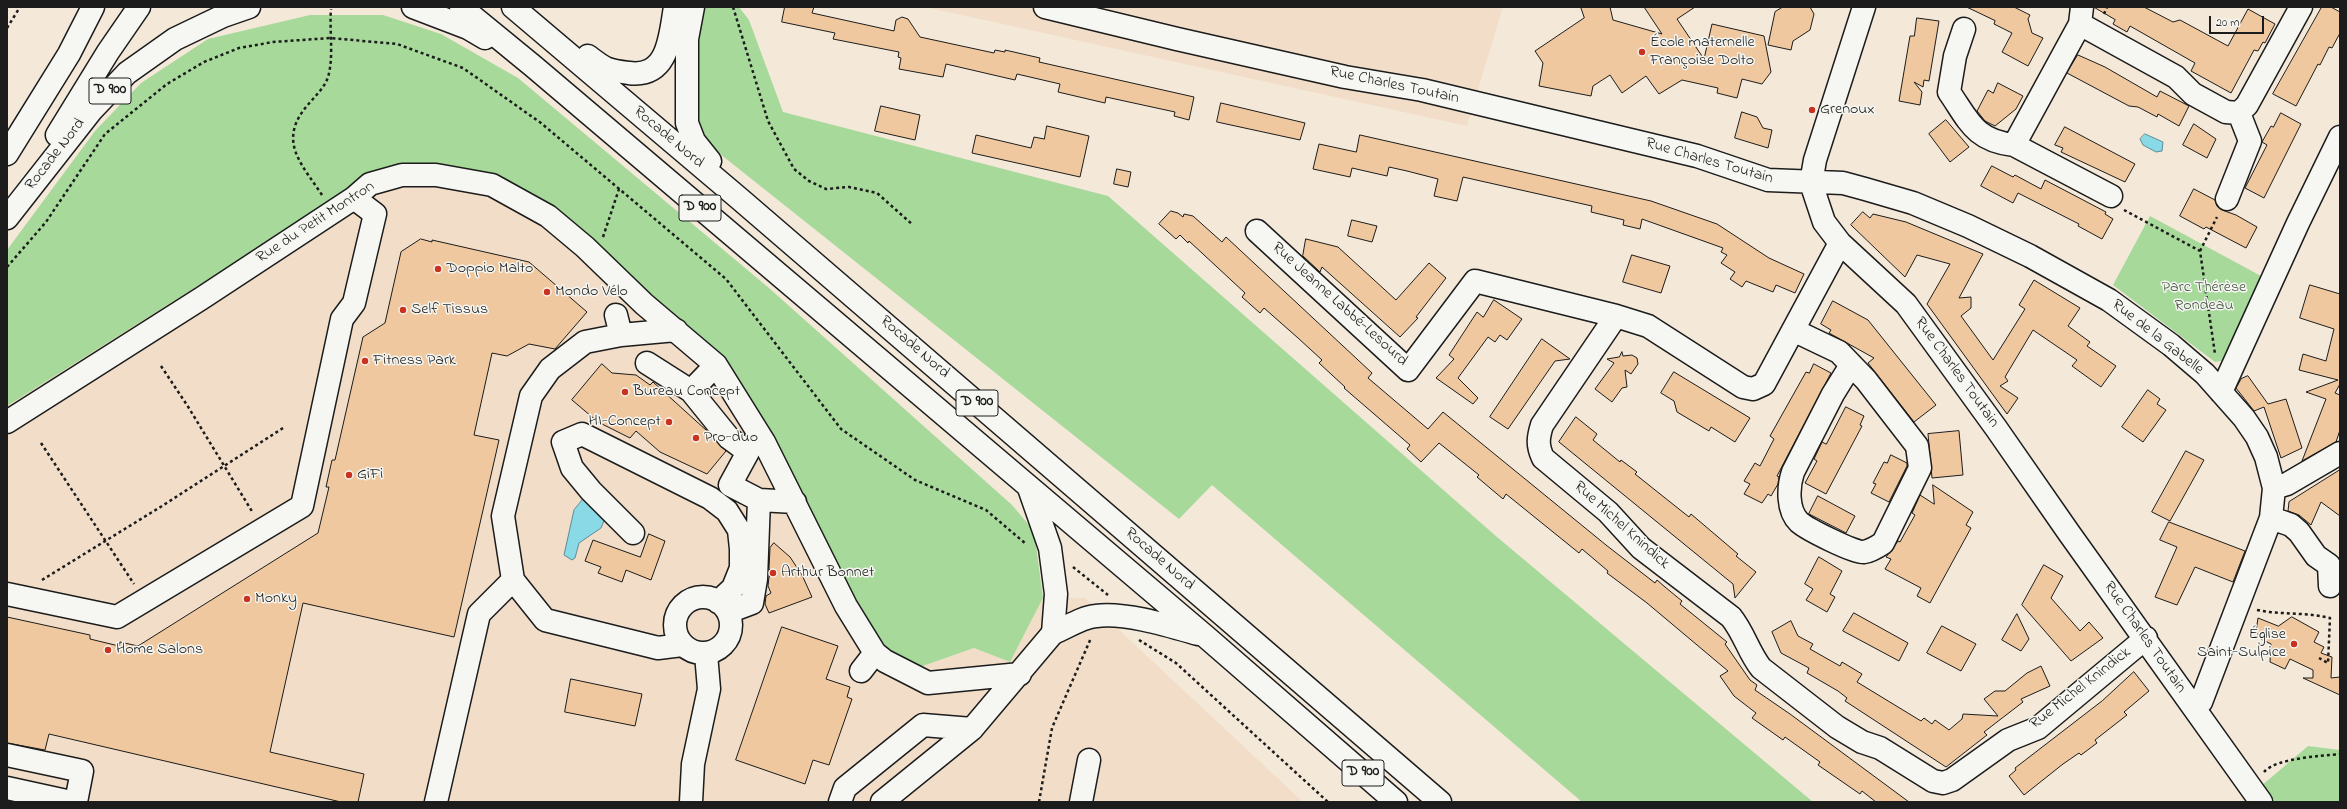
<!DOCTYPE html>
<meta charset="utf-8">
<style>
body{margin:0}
#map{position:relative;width:2347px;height:809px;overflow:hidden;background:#f4e8d9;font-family:"Indie Flower",sans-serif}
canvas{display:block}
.frame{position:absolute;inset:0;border:8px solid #1c1c1c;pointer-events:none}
.scale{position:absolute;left:2209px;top:16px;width:55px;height:18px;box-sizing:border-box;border:2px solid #1c1c1c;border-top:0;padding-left:5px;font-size:12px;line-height:14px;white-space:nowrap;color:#1c1c1c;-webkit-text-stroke:3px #f6f6f2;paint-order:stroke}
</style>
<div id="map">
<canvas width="2347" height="809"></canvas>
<div class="frame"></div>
<div class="scale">20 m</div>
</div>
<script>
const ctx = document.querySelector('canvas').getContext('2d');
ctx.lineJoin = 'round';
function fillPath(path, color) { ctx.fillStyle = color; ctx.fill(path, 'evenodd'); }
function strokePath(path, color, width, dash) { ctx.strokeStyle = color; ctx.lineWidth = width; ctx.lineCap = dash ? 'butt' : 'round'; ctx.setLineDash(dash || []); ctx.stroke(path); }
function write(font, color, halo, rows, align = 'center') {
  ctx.font = font + ' "Indie Flower",sans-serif'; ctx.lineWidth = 3; ctx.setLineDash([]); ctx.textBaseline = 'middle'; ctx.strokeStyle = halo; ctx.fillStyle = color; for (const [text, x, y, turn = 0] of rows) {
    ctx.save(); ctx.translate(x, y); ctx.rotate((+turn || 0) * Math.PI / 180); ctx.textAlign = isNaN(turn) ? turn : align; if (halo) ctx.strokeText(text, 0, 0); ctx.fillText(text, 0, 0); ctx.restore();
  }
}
const built = new Path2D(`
 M925,7H1503L1467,126Z
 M482,175L540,198L708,345L742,386L917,668L974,648L1010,662L1043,598H1085L1303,802H7V406L296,224L364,178Z`);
const green = new Path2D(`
 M702,7H739L749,20L783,112L1108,196L1497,537L1813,802H1582L1212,485L1179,519L700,138L695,23Z
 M310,15H383L441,34L518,78L769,288L1012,505L1034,531L1043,598L1010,662L974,648L917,668L887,652L827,549L742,386L708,345L540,198L482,175L364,178L296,224L7,406V250L95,131L141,83L208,39Z
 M2150,216L2261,276L2241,332L2226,360L2215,362L2113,285Z
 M2308,746L2340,750V802H2271L2260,787Z`);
const water = new Path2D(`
 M2145,134L2163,142L2162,151L2156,152L2143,145L2140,139Z
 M585,497L606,516L601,528L579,543L575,558L572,560L564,555L574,510Z`);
const building = new Path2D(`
 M785,7H814L812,13L894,31L896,20L902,17L908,19L920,37L994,53L995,50L1005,52V50L1040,58L1039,62L1194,97L1189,120L1174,116L1175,112L1106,97L1105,103L1058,92L1060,84L1017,74L1015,80L946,64L943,77L899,69L901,58L898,57L899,52L833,39L835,33L782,22Z
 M1581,7H1610L1613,20L1662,34L1644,7H1695L1677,19L1704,59L1712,24L1764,36L1771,72L1762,84L1742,79L1737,98L1717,93L1718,88L1682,80L1659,94L1646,76L1622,93L1610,75L1593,86L1591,96L1539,86L1543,63L1535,51L1584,18Z
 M1783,7H1810L1814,14L1810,30L1793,41L1791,50L1768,45L1775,12Z
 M1967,7H2014L2030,15L2028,19L2032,33L2043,38L2028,66L2002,52L2012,33L1994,24L1995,21Z
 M2094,7H2144L2173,22L2180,20L2228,46L2248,9L2275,24L2265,43L2263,42L2258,51L2254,50L2231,93L2191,71L2195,63L2130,26L2127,32L2113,24L2115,20Z
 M2322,7H2331L2340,12V33L2332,48L2329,47L2320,65L2318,64L2296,106L2273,94Z
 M1917,18L1939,21L1929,81L1924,80L1923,87L1914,82L1922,92L1920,105L1899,101L1910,36H1914Z
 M2078,55L2105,67L2157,97L2160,91L2189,106L2179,126L2158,114L2157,117L2138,107L2129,106L2067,73Z
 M1998,83L2023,96L2016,109L1995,126L1985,121L1977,111L1988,90L1993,93Z
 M1221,103L1305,123L1300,140L1217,122Z
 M881,106L920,115L915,140L875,131Z
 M1742,112L1757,117L1763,128L1772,130L1768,148L1735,138Z
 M2281,113L2301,124L2264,198L2245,188L2267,145L2262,142L2271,126L2273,127Z
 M1946,120L1969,147L1950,162L1929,134Z
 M2194,124L2216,139L2207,158L2183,145Z
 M1047,126L1089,136L1080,177L972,153L976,135L1031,148L1034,137L1044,139Z
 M2065,127L2135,164L2125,182L2061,152L2063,148L2055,145Z
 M1360,135L1651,201L1717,224L1769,258L1804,274L1795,293L1776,285L1773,292L1746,281L1742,287L1730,279L1735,272L1721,263L1727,255L1721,252L1723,248L1642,219L1640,229L1623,225L1624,220L1591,212L1592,206L1463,177L1457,201L1434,196L1438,179L1407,171L1389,167L1387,176L1352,168L1350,177L1313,169L1319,144L1356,152Z
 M1992,166L2013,177L2015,175L2041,189L2045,180L2106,212L2105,214L2113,219L2102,239L2078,226L2079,224L2018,193L2013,203L1981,186Z
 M1117,169L1131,172L1128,187L1114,184Z
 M2194,189L2215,200L2217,206L2222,210L2236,215L2257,227L2246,248L2206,227L2204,229L2180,216Z
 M1171,211L1178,213L1183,217L1184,214L1193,216L1222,242L1226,237L1372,373L1368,378L1428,429L1443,412L1606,545L1655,583L1657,580L1665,587L1682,601L1680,604L1727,642L1725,644L1750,680L1757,685L1755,690L1790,714L1909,802H1876L1862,791L1860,794L1818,765L1820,762L1785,737L1783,740L1752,718L1756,713L1734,696L1720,676L1728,671L1647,603L1607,573L1608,571L1582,549L1579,553L1506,494L1503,499L1477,477L1479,475L1439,443L1421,462L1407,449L1410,445L1344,388L1345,387L1319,363L1322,360L1298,338L1264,308L1260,313L1242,297L1245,293L1189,241L1188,243L1180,235L1176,239L1159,224Z
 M1863,212L1870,218L1873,214L1906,222L1983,254L1959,298L1971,297V308L1961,316L1993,360L2025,309L2019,305L2034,280L2080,308L2068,326L2090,342L2087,346L2116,366L2101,387L2072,366L2077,360L2033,330L2005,377L2008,381L2000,386L2018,398L2007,414L1927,304L1950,264L1917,255L1905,277L1851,225Z
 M1352,220L1377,226L1372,242L1348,236Z
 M421,239L432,242V240L529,262L587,312L555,349L529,344L507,356L492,353L474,435L499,440L454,637L303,603L270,752L364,774L358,802H341L49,734L45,750L7,743V617L90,635V639L119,646L120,642L138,646L318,533L329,487H326L332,460H335L363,337L385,323L401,252Z
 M1306,239L1338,247L1396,300L1429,263L1446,278L1416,317L1418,318L1400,337L1322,267L1320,272L1303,256Z
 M1632,255L1670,266L1661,293L1623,282Z
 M2310,285L2340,294V384L2335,393L2340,395V430L2336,442L2302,461L2326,399L2306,392L2338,380L2299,370L2303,354L2326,361L2334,329L2300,318Z
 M1494,300L1522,319L1507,340L1500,335L1495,342L1488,337L1458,378L1478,398L1473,404L1436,378L1454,359L1449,355L1477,312L1483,317Z
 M1833,301L1868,320L1936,405L1914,422L1868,363L1874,358L1829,333L1831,330L1821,324Z
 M1542,339L1570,359L1555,361L1508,429L1490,417Z
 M1622,352L1623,356L1632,355L1637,358L1638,364L1631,374L1625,370L1627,387L1622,388L1612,402L1595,389L1614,363L1607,359L1619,357Z
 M602,364L612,373L636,375L650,385L653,382L706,430L726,451L707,474L660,452L636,431L630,438L598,422L572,400Z
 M1814,364L1831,373L1777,476L1779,477L1778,484L1771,496L1768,494L1762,503L1744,494L1750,484L1744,481L1755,463L1760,466L1774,439L1770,436L1806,372L1809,373Z
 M1674,372L1750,418L1735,442L1711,427L1709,431L1677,412L1674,401L1661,393Z
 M2248,376L2268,404L2286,399L2302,448L2281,458L2264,407L2254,411L2236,388L2241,379Z
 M2148,390L2160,399L2157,404L2166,410L2143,442L2122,427Z
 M1846,407L1864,416L1860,425L1862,426L1826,494L1805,483L1817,461L1814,459L1822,442L1826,444Z
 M1576,417L1597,434L1593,440L1620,462L1621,460L1637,472L1635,474L1689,517L1691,514L1738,554L1736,556L1756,572L1735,598L1733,584L1559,442Z
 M1959,431L1963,475L1932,478L1928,434Z
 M2186,451L2204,460L2170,521L2152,512Z
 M1891,455L1907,463V466L1889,502L1871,493L1876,484L1873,483L1884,462L1887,463Z
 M2340,470V516L2321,502L2311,525L2299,515L2288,511L2289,502Z
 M1933,485L1973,512L1966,525L1971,528L1930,603L1917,596L1921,588L1885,569L1891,559L1886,557L1898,541L1900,542L1915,515L1912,513L1920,495L1934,504Z
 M1818,496L1855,516L1846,533L1809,514Z
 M2169,522L2245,551L2233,582L2195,567L2177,605L2155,597L2177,547L2160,540Z
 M649,534L665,541L651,580L626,570L622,582L598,573L601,567L585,561L593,540L640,557Z
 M774,543L790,557L802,575L812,597L769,613L765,604L766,596L771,593L768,586L769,577L773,573L769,569L770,548Z
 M1819,557L1842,571L1830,594L1835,597L1827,612L1806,600L1813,589L1805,584Z
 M2044,565L2063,576L2051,598L2080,631L2089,622L2103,638L2071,661L2022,605Z
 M1854,613L1908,643L1899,661L1843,631Z
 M2017,614L2029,639L2021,651L2002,640Z
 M2292,617L2319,632L2314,642L2324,647L2321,653L2332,657L2331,678L2340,677V695L2303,678H2313V670L2290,659L2285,669L2270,662L2271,644L2261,639L2256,631L2258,618L2278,626Z
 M1791,621L1798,636L1813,644L1810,649L1840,666L1842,662L1862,674L1857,682L1921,721L1924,718L1932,724L1935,720L1949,730L1962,719L1963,714L1998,716L1984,699L1995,691H2005L2027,673L2041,666L2050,686L2021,699L2023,702L1984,732L1987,735L1946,767L1845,701L1847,698L1838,691L1807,673L1809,668L1781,653L1772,632Z
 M1942,626L1976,644L1961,671L1927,653Z
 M782,627L838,646L826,679L850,687L847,697L852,699L829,765L813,760L805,784L736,760Z
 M2134,672L2149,691L2124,712L2127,715L2095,740L2097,743L2081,755L2079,753L2063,764L2024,795L2009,776L2016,770L2015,768L2102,701Z
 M571,679L642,694L635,726L565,712Z`);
const path = new Path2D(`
 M733,7L768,121L794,169L809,181L826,189L849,187L877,193L913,225
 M2104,14L2107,7
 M7,28L20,7
 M322,195C304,167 279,144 303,111C310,101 320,93 326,82C335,63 329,31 331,9
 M2124,210L2200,251L2215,354
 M603,237L619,189
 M2200,251L2217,217
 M7,267L46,222L105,134L167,84L204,62L239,48L273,42L330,38L397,44L463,68L541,123L726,279L841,429L915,480L986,510L1026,544
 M161,366L187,405L253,513
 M41,443L134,584
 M1073,567L1108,595
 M42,580L162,506L283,428
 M2257,610C2281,615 2306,612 2330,618L2328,663L2319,658
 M1139,640L1176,663L1328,802
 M2264,772C2276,758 2321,756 2340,754
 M1039,802L1052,728L1091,638`);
const minor = new Path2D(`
 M1045,7L1177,39L1345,77L1422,90L1697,156L1768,180L1843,183L1865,189L1913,203L1968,226L2030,256L2109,300L2171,345L2205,374L2244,418L2257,437L2266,457L2274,488L2271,518L2201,702L2194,708
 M1864,7L1815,160L1811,183L1824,222L1840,243L1906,304L1996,428L2069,533L2261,802
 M2082,7L2080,24L2176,77L2193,94L2226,112L2239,113
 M1964,29L1955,56L1949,92C1969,121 1975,141 2014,145L2080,24
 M2239,113L2247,105L2301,7
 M2014,145L2111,196
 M2227,199L2250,141L2239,113
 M1257,231L1408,370L1475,281L1616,316
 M1840,243L1764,384L1753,389L1743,387L1648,326L1616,316L1542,425C1538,438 1537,445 1543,458L1608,512L1641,548L1731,617C1744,633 1749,653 1761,668L1837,727L1862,742L1880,748L1933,781L1943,783L1952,780L2008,740L2038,728L2146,638
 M616,315L621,335
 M1793,330L1839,352L1866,380L1917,446L1920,468L1883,543C1877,547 1871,551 1864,552C1854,553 1807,529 1799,522C1787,510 1788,487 1793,472L1833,394L1851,365
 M647,363L691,391L729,438L748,452L730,485L759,500L795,502
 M691,391L716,365
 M2221,392L2298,223L2340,137
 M7,422L202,298L354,198L370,184L402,175H436L492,185L548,216L585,247L644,304L716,365L764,442L846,606L875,653L885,661L928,683L1020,674
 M2274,488L2287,484L2340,453
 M2271,518L2291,525L2299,532L2316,556L2329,565L2330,586
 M633,533L591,491L572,468L563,442L582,434L710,498L727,511L739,530L741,549V568L733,588L718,602
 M513,580L503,516L531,396L550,369L585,342L621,335L676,330
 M7,594L117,617L302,506L342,319L354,303L375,214L354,198
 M675 625a28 28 0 1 1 56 0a28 28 0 1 1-56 0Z
 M728,612L752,603L756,579L759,500
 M861,671L875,653
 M7,755L82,771L76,802
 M7,788L71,802
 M436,802L479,614L513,580L545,620L658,648L682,645
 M691,802L693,764L709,689L706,654
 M840,802L845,788L923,725L972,729
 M882,802L972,729L1053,633
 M1081,802L1089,760`);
const major = new Path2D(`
 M413,7L468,28L485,38
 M461,7L533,66L1205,636L1396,802
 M513,7L741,200L1440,802
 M693,7L687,39V123L694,141L710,161
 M588,56C606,70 607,70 629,73C669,78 670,36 675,7
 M57,135L108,52L139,7
 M7,154L69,54L93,7
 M7,218L91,111L127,73L175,39L223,16L249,7
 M1029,488L1050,548L1056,594L1053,633C1066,628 1082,617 1096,616C1125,612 1170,626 1198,634`);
const markers = [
 [1642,52,4,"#c8321e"],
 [1812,110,4,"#c8321e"],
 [438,269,4,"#c8321e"],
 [547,292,4,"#c8321e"],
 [403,310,4,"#c8321e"],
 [365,361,4,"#c8321e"],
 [625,392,4,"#c8321e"],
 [669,422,4,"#c8321e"],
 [696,438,4,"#c8321e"],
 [349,475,4,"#c8321e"],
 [773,573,4,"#c8321e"],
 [247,599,4,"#c8321e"],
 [2294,644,4,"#c8321e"],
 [108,650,4,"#c8321e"]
];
const shields = [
 [110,91,42],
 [700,208,42],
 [977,403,42],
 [1363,773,42]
];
const shieldNames = [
 ["D 900",110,91],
 ["D 900",700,208],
 ["D 900",977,403],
 ["D 900",1363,773]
];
const poiNames = [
 ["École maternelle",1650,43],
 ["Françoise Dolto",1650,61],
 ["Grenoux",1820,110],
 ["Doppio Malto",446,269],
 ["Mondo Vélo",555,292],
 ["Self Tissus",411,310],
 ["Fitness Park",373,361],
 ["Bureau Concept",633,392],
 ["HI-Concept",661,422,"right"],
 ["Pro-duo",704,438],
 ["GiFi",357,475],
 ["Arthur Bonnet",781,573],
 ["Monky",255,599],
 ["Église",2286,635,"right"],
 ["Saint-Sulpice",2286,653,"right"],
 ["Home Salons",116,650]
];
const streetNames = [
 ["Rue Charles Toutain",1394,86,12],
 ["Rocade Nord",668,138,40],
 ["Rocade Nord",56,155,-52],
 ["Rue Charles Toutain",1709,162,16],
 ["Rue du Petit Montron",316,223,-33],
 ["Rue Jeanne Labbé-Lesourd",1339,305,42],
 ["Rue de la Gabelle",2157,338,38],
 ["Rocade Nord",914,348,41],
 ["Rue Charles Toutain",1956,373,54],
 ["Rue Michel Knindick",1621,526,42],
 ["Rocade Nord",1159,560,41],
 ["Rue Charles Toutain",2144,638,55],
 ["Rue Michel Knindick",2081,689,-38]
];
const parkNames = [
 ["Parc Thérèse",2204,288],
 ["Rondeau",2204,306]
];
fillPath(built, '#f2dec8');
fillPath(green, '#a7d99b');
fillPath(water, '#89d9e6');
strokePath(water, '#5d8d95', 1);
fillPath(building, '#efc89f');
strokePath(building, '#1c1c1c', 1);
strokePath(minor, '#1c1c1c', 25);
strokePath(major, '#1c1c1c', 25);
strokePath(path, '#1c1c1c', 2.5, [3, 3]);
strokePath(minor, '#f6f6f2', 22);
strokePath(major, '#f6f6f2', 22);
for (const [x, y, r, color] of markers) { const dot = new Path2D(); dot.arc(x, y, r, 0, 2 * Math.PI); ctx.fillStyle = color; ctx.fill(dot); strokePath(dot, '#f6f6f2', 1.5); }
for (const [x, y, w] of shields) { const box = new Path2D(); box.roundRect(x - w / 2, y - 13, w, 26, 3); ctx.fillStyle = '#f6f6f2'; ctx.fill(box); strokePath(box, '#1c1c1c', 1); }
write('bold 15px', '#1c1c1c', null, shieldNames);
write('16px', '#1c1c1c', '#f6f6f2', poiNames, 'left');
write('16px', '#1c1c1c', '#f6f6f2', streetNames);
write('16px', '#465542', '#f6f6f2', parkNames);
</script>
